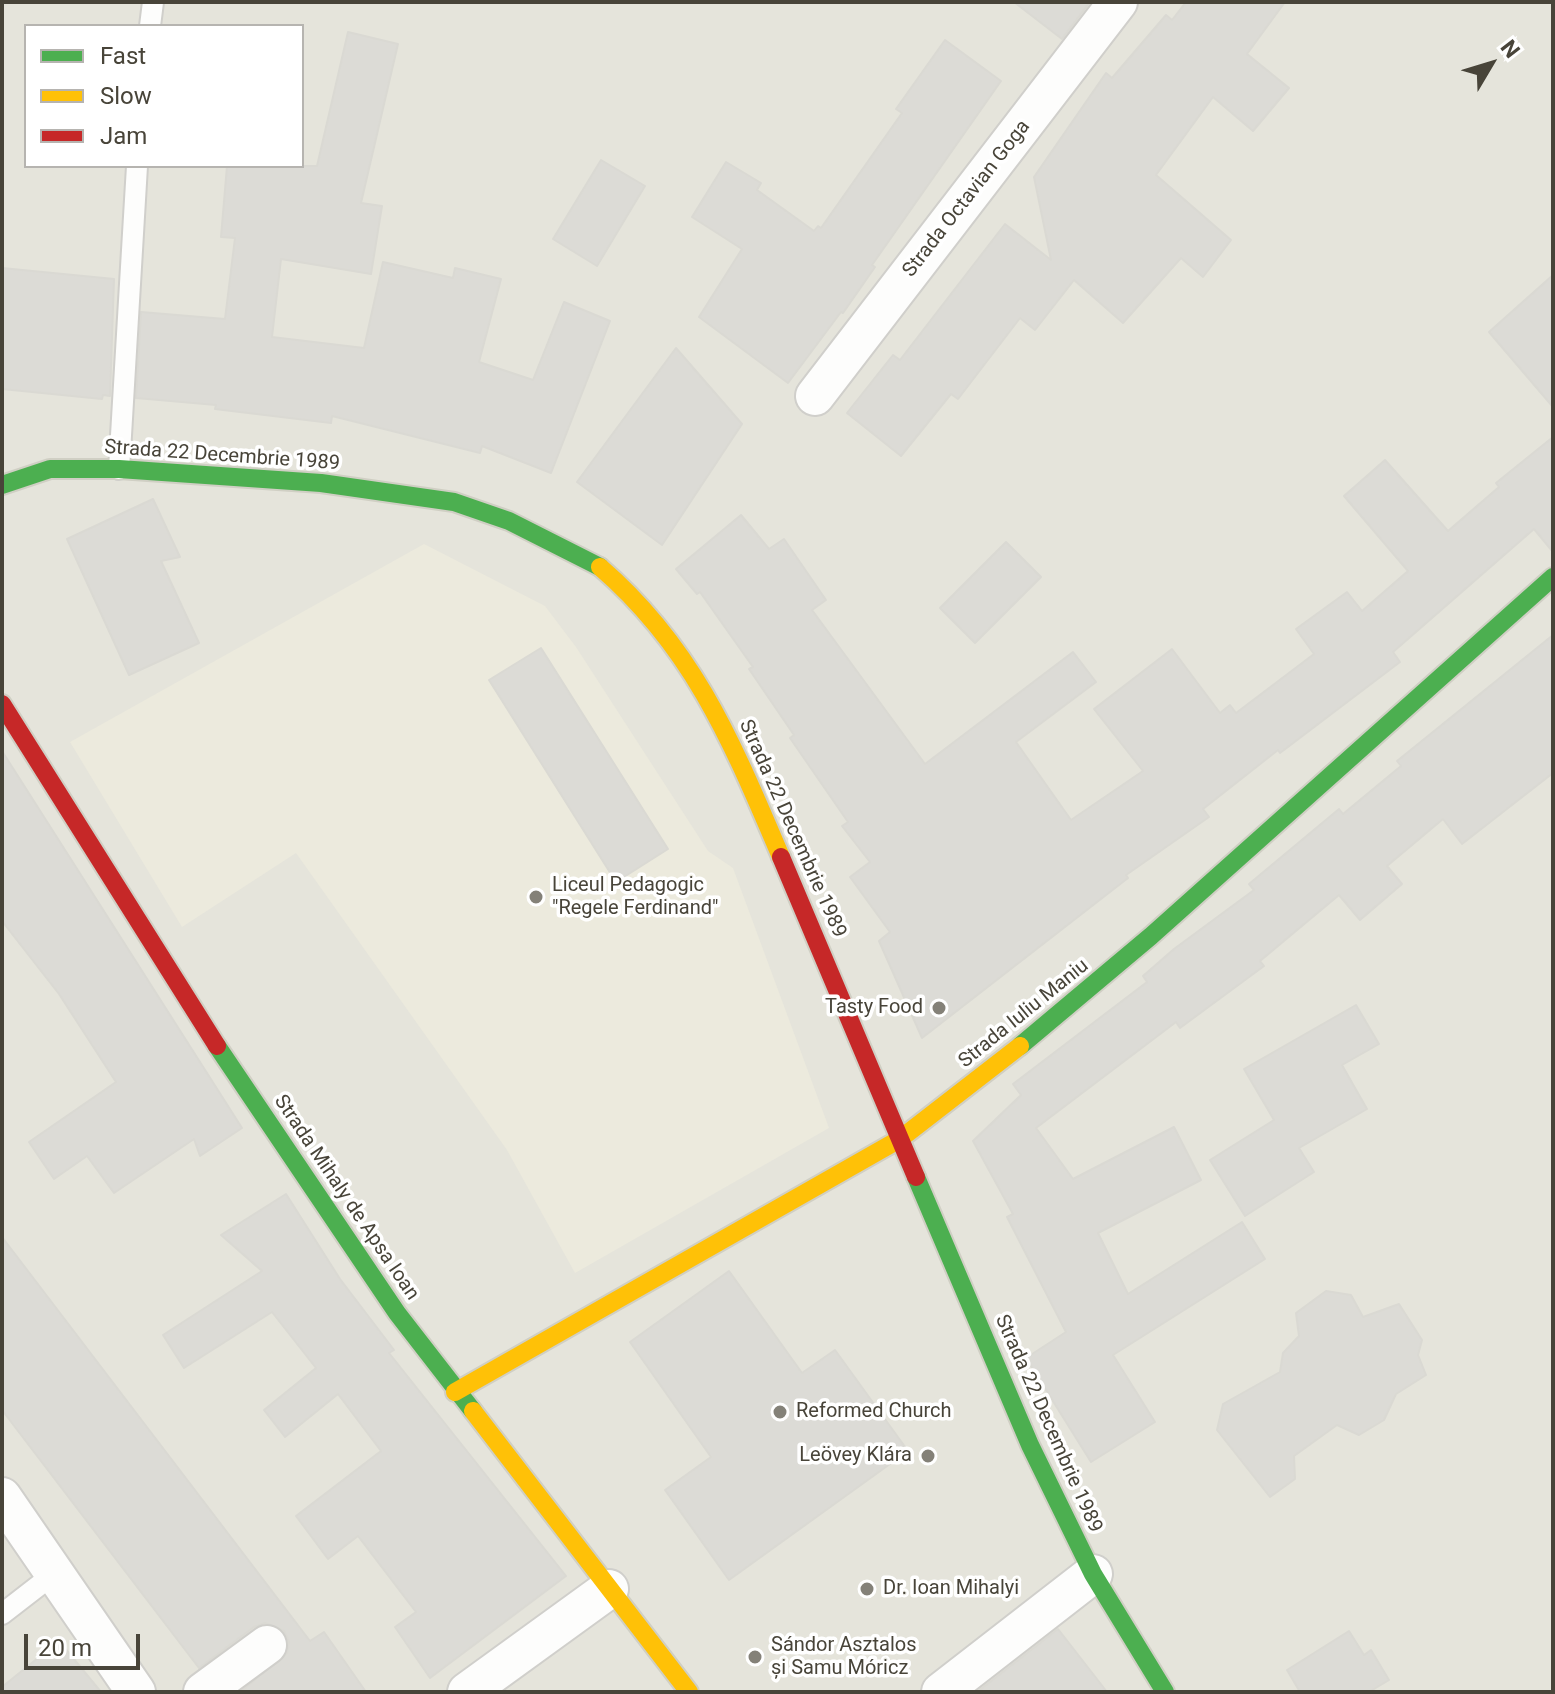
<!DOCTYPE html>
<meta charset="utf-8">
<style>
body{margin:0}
#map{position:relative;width:1555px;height:1694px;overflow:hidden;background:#f2f2ed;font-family:Roboto,sans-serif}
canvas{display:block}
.frame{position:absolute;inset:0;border:4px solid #484439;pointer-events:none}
.legend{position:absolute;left:24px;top:24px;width:280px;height:144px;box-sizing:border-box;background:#fff;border:2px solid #b6b4b0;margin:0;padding:10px 14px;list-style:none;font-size:24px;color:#484439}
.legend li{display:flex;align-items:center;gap:16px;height:40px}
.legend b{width:40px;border:2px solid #b6b4b0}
.north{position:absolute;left:1451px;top:24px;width:80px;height:80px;-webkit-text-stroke:6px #fff;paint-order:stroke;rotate:52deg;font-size:22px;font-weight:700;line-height:32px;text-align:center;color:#484439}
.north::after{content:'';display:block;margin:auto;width:28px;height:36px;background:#484439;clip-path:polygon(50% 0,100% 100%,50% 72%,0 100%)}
.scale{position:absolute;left:24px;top:1634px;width:116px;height:36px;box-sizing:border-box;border:4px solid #484439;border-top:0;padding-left:10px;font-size:24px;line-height:28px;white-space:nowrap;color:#484439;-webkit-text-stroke:6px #fff;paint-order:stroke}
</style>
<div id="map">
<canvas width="1555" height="1694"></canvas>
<div class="frame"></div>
<ul class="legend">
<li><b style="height:10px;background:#4caf50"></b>Fast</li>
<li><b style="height:10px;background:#ffc107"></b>Slow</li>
<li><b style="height:10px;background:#c62828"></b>Jam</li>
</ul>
<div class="north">N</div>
<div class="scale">20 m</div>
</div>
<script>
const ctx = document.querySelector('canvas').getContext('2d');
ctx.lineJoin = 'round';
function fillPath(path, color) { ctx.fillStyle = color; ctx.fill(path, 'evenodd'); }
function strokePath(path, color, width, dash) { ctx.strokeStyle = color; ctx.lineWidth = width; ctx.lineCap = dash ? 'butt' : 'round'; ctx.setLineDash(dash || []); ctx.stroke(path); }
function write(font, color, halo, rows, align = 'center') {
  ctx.font = font + ' Roboto,sans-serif'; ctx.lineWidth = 7; ctx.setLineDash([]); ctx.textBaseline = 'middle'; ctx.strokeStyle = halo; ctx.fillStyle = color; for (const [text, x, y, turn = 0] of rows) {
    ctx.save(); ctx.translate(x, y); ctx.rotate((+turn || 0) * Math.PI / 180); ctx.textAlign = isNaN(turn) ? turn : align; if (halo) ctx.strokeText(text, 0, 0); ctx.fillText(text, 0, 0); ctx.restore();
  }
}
const residential = new Path2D(`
 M2,2H1553V1692H2ZM26,26H302V166H26Z`);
const education = new Path2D(`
 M424,544L545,606L576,647L708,851L733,868L829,1128L575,1273L507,1150L296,853L182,927L70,742Z`);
const building = new Path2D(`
 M1014,2H1090L1062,39Z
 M1186,2H1285L1247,54L1289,88L1253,131L1213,97L1156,175L1231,240L1203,277L1181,258L1123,323L1074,280L1035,330L1020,318L958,399L951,394L901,456L847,413L893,355L900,360L1005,224L1051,260L1034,177L1106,73L1112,78L1166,15L1172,20Z
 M348,32L398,44L361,203L382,206L371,274L281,259L272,337L364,348L383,262L453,278L455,268L501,279L479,362L533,380L564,302L610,321L551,473L482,446L480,453L332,416L331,423L215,409L216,405L136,398L141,312L225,319L235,238L221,237L227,166H317Z
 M945,40L1001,81L872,265L875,267L843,313L841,312L788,383L699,317L742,249L692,217L726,162L761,183L757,190L814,231L818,226L821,228L902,113L896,109Z
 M601,160L645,186L597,266L553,239Z
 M2,268L114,279L110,396L103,395L102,399L2,389Z
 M1553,275V407L1489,332Z
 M676,348L742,424L662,545L577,482Z
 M1553,437V552L1534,529L1393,652L1400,662L1280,753L1278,750L1203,809L1209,817L1126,875L1128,878L922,1038L879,941L890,932L850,877L870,862L842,826L848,822L790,738L794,735L749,669L753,667L700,592L697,594L676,569L741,515L769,549L784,539L826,600L812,610L925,764L1073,652L1096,682L1016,742L1071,820L1143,771L1094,709L1172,649L1220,713L1230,705L1236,713L1314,654L1296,629L1347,592L1362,611L1408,571L1344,496L1385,460L1448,531L1499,487L1496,483Z
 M153,499L180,557L161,561L199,643L129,675L67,539Z
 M1006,542L1041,577L975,643L940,608Z
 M1553,635V773L1462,844L1443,819L1387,866L1402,884L1360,920L1339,895L1260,961L1264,966L1180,1028L1176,1022L1036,1128L1073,1179L1174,1127L1201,1180L1098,1233L1128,1294L1242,1222L1265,1259L1113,1355L1155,1422L1091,1462L1026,1358L1066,1332L1007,1217L1013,1214L973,1141L1021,1095L1013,1084L1147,982L1143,976L1174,949L1254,890L1249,884L1339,809L1343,814L1401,766L1397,761Z
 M541,648L668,849L616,882L489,680Z
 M2,751L242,1128L200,1156L194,1139L114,1193L87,1156L54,1179L29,1142L116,1082L59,994L2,921Z
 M1356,1005L1379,1044L1342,1065L1367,1109L1299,1148L1314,1172L1245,1216L1210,1160L1274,1120L1244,1069Z
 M286,1194L340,1279L394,1350L389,1353L566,1576L430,1678L395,1627L416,1612L358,1536L328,1559L296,1516L381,1451L338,1394L285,1437L264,1410L316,1368L272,1312L184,1368L163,1335L262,1271L221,1235Z
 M2,1237L310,1641L324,1632L366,1692H240L287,1653L289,1642L284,1631L265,1623L254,1627L199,1668L2,1410Z
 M729,1271L802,1373L835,1350L908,1451L729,1580L665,1490L711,1457L630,1342Z
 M1326,1291L1351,1295L1363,1317L1399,1304L1422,1340L1418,1355L1426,1375L1396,1394L1384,1420L1359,1435L1337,1425L1294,1456L1295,1479L1270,1497L1217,1430L1223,1404L1280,1372L1283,1353L1299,1336L1296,1313Z
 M1058,1629L1107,1692H977Z
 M1349,1631L1364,1655L1371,1650L1389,1680L1369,1692H1300L1287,1670Z
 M59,1641L101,1692H2V1687Z`);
const lane = new Path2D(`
 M150,26L153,2
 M119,469L137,166
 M2,1614L55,1573`);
const street = new Path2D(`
 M815,396L1118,2
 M2,1497L136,1692
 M203,1692L267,1645
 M467,1692L609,1589
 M941,1692L1093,1574`);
const fast = new Path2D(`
 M2,485L50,469H119L321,483L454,502L509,521L600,567
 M217,1046L397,1313L473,1411
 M1020,1046L1151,936L1553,577
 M916,1177L1030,1445L1093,1574L1165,1692`);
const slow = new Path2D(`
 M600,567C695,649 733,745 781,857
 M455,1392L900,1139L1020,1046
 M473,1411L689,1692`);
const jam = new Path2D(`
 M2,704L217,1046
 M781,857L916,1177`);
const markers = [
 [536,897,8,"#848178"],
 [939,1008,8,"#848178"],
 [780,1412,8,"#848178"],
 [928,1456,8,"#848178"],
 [867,1589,8,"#848178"],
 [755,1657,8,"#848178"]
];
const streetNames = [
 ["Strada Octavian Goga",967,199,-52],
 ["Strada 22 Decembrie 1989",222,456,4],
 ["Strada 22 Decembrie 1989",792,829,66],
 ["Strada Iuliu Maniu",1024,1014,-39],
 ["Strada Mihaly de Apsa Ioan",346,1198,56],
 ["Strada 22 Decembrie 1989",1048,1424,66]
];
const poiNames = [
 ["Liceul Pedagogic",552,886],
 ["\"Regele Ferdinand\"",552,909],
 ["Tasty Food",923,1008,"right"],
 ["Reformed Church",796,1412],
 ["Leövey Klára",912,1456,"right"],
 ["Dr. Ioan Mihalyi",883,1589],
 ["Sándor Asztalos",771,1646],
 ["și Samu Móricz",771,1669]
];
fillPath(residential, '#e5e4db');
fillPath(education, '#eceadd');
fillPath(building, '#dcdbd6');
strokePath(building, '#dad9d3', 2);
strokePath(lane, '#d0cfcb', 24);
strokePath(street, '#d0cfcb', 42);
strokePath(fast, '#d0cfc4', 22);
strokePath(slow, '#d0cfc4', 22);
strokePath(jam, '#d0cfc4', 22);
strokePath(lane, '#fdfdfc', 20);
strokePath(street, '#fdfdfc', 38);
strokePath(fast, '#4caf50', 18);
strokePath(slow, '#ffc107', 18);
strokePath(jam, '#c62828', 18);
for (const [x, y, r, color] of markers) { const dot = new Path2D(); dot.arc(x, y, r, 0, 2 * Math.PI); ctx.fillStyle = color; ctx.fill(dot); strokePath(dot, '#fff', 3); }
write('20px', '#484439', '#fff', streetNames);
write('20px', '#484439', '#fff', poiNames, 'left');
</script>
